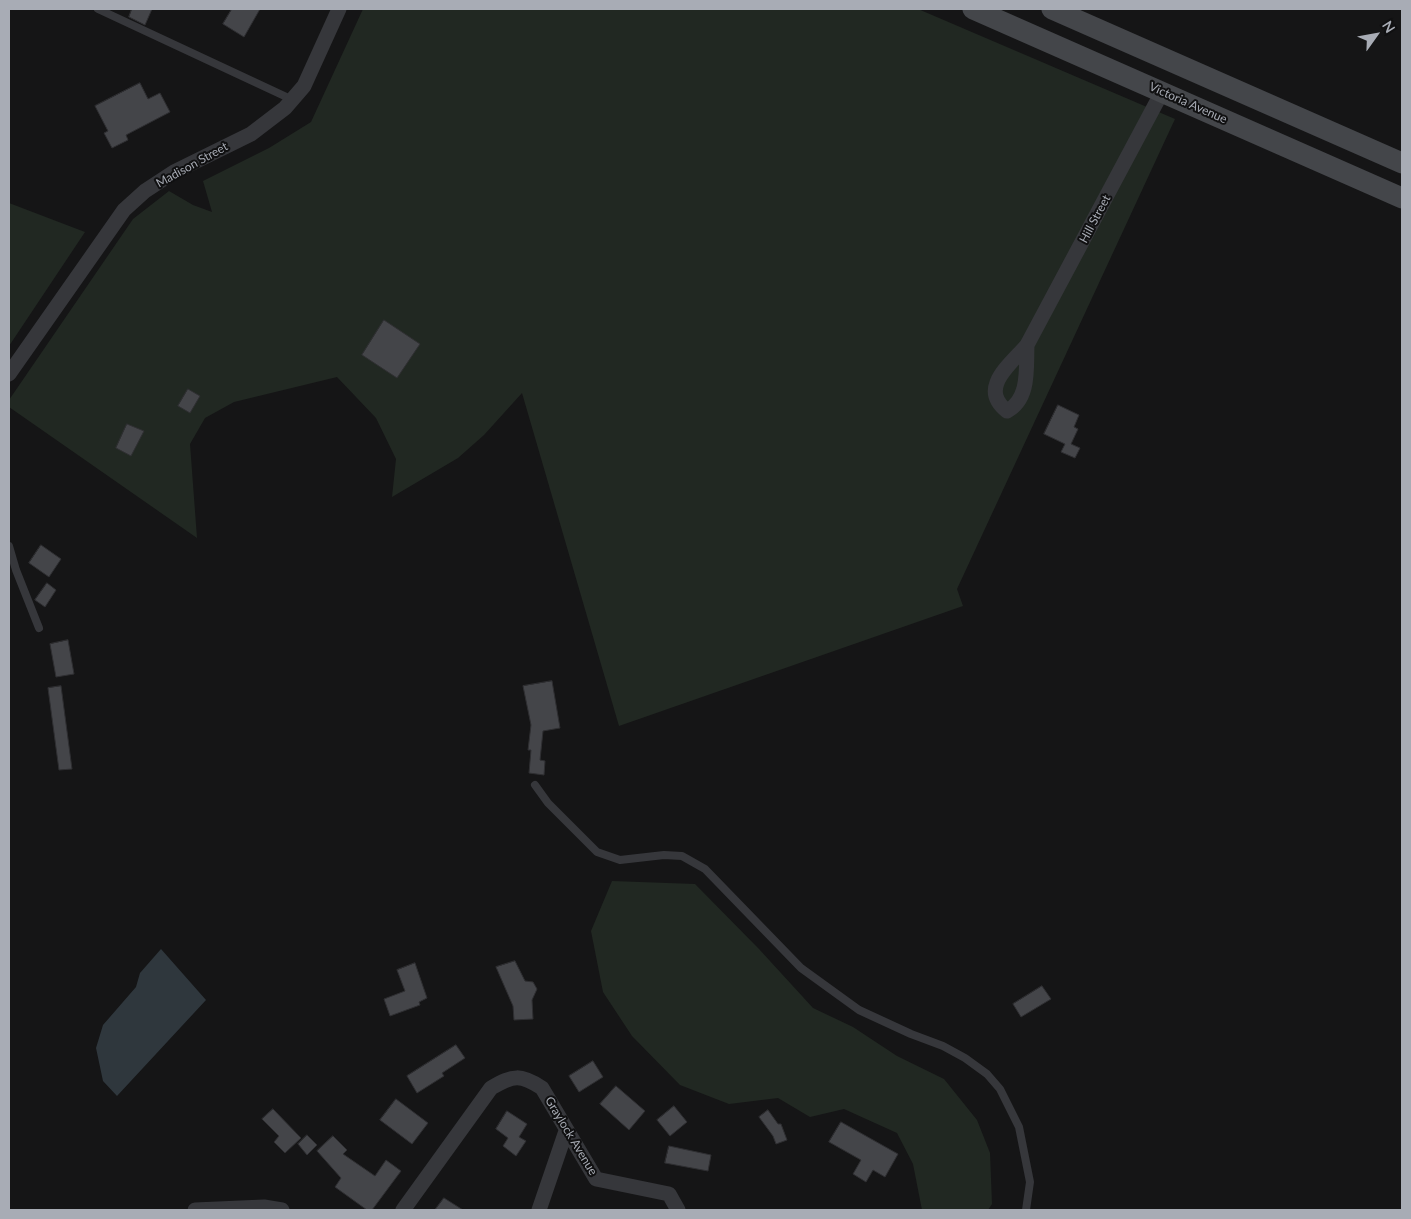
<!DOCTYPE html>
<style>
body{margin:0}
#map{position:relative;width:1411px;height:1219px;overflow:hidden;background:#151516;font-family:Lato,sans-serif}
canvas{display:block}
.frame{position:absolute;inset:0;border:10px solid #a8acb5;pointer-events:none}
.north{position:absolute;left:1351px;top:10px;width:50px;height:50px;-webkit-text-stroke:4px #101011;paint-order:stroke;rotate:58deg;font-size:14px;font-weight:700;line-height:20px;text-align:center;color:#a8acb5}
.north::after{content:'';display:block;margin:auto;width:18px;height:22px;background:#a8acb5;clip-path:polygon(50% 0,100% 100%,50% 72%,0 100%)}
</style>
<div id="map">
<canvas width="1411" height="1219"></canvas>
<div class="frame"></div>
<div class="north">N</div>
</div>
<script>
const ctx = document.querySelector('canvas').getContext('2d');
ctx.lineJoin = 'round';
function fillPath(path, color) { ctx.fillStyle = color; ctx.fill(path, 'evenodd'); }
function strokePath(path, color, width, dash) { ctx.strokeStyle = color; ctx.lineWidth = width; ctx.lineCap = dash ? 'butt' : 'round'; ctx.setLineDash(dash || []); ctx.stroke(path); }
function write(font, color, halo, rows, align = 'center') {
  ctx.font = font + ' Lato,sans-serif'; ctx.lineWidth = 4; ctx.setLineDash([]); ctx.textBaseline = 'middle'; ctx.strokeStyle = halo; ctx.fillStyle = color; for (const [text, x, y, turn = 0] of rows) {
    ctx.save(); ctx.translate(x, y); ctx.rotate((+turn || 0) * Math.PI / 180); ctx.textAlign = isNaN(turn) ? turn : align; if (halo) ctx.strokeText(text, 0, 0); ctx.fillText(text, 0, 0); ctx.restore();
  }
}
const green = new Path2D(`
 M363,9H918L1175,119L957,589L963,606L619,726L522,393L484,435L458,458L392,497L396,459L376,418L337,377L234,402L205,418L190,444L197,538L9,407V400L133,219L169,191L193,205L212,212L203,181L269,148L311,122Z
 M9,203L85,232L9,346Z
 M612,881L695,884L759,949L813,1008L853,1027L897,1056L944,1079L977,1120L990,1153L992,1204L988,1210H922L913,1164L897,1133L844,1109L810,1117L778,1098L729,1104L680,1085L632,1036L603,992L591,931Z`);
const water = new Path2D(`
 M161,949L206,1000L117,1096L103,1081L96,1048L103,1025L136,987L140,973Z`);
const building = new Path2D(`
 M132,9H152L145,25L129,17Z
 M232,9H260L244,37L223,24Z
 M140,83L148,99L160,93L170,112L126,135L128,140L112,148L104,133L108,131L95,106Z
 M384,320L420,344L397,378L362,355Z
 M188,389L200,396L190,413L178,406Z
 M1058,405L1079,415L1074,427L1078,429L1071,444L1080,448L1075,458L1061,452L1065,444L1044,434Z
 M127,424L144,431L131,456L116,448Z
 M41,545L61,559L49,577L29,563Z
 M47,583L56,590L45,607L35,600Z
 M68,640L74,674L56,677L50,644Z
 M552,681L560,728L543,731L540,760L545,761L544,775L529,773L531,750H528L531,725L523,686Z
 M61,686L72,769L59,770L48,688Z
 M515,961L525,981L533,982L537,989L532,1000L533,1019L514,1020L513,1006L496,967Z
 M415,963L427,998L419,1002L420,1005L390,1016L384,999L405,991L397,970Z
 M1042,986L1051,999L1021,1017L1013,1004Z
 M456,1045L465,1058L442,1073L444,1076L417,1093L407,1076Z
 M593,1061L603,1077L579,1092L569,1076Z
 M616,1086L645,1111L629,1130L600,1104Z
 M396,1099L428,1123L412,1144L380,1120Z
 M674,1106L687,1122L670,1136L657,1120Z
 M273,1109L301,1138L285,1153L274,1142L279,1136L262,1119Z
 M768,1110L778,1124H781L787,1140L776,1144L773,1136L759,1117Z
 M507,1111L527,1124L519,1137L526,1141L516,1156L503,1146L508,1138L496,1129Z
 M841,1122L898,1154L885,1177L873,1170L866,1182L853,1174L861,1160L829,1142Z
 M307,1135L317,1145L307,1155L298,1144Z
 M333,1136L347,1150L343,1154L375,1176L386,1160L401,1171L372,1210H367L335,1187L341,1178L317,1151Z
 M669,1146L711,1155L708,1171L665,1163Z
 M444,1198L463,1210H435Z`);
const lane = new Path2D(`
 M98,9L293,100
 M9,546L16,570L39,628
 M535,785L548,803L597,852L620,860L664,855L682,856L705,869L801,968L859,1010L911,1034L943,1046L965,1058L987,1074L1000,1089L1019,1127L1030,1182L1026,1210`);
const street = new Path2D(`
 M1027,345C1026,368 1030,399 1007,411C978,388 1010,365 1027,345L1162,92
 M9,374L124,210L145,191L174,172L251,134L285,108L304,86L339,9
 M195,1210L264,1207L282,1210
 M403,1210L491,1088C514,1075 520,1074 542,1088L596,1179L669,1194L678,1210
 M539,1210L566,1131`);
const secondary = new Path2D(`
 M973,9L1402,198
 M1052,9L1402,163`);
const streetNames = [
 ["Victoria Avenue",1188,103,24],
 ["Madison Street",192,165,-29],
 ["Hill Street",1095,219,-62],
 ["Graylock Avenue",571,1136,59]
];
fillPath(green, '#212822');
fillPath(water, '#2f373d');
fillPath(building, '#444549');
strokePath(building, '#2f2f32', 1);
strokePath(lane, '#36373b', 8);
strokePath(street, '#36373b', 15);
strokePath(secondary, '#44464a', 21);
write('12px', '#a8acb5', '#101011', streetNames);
</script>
